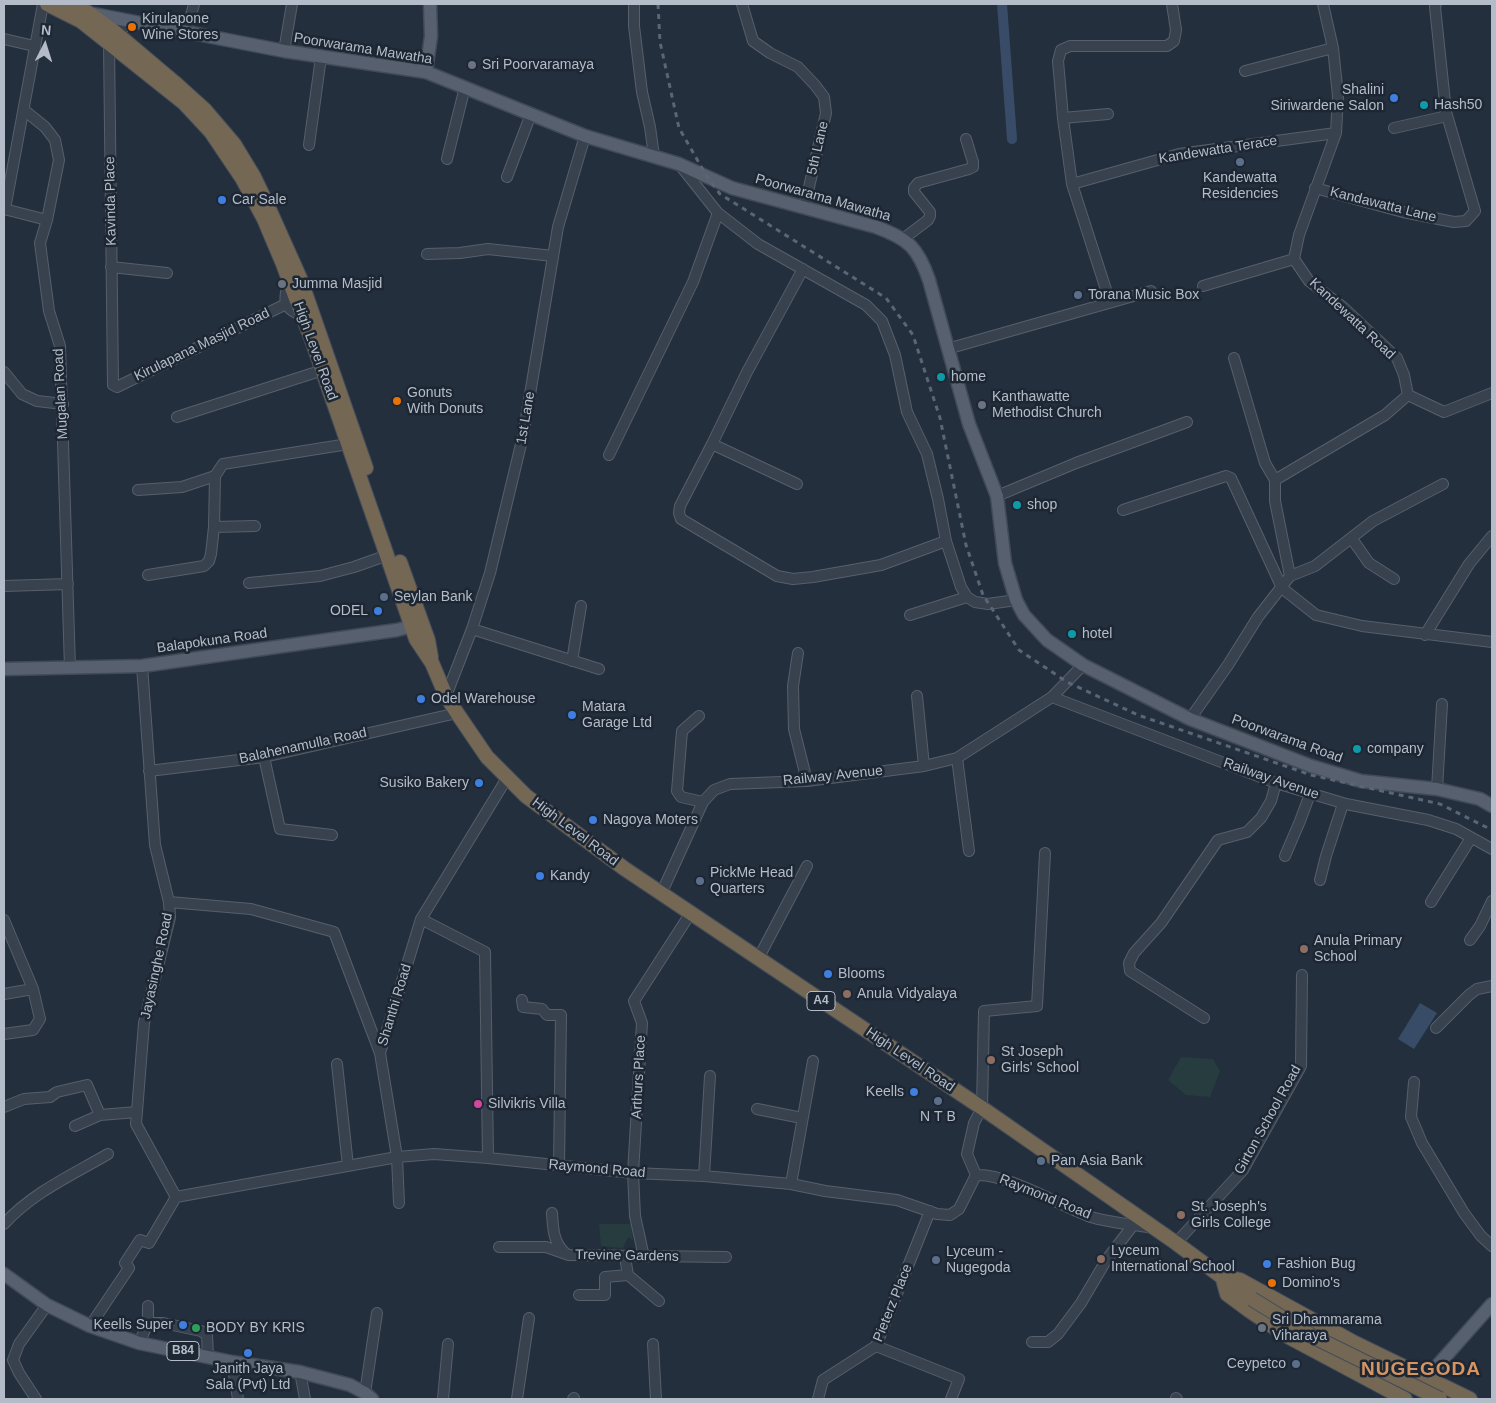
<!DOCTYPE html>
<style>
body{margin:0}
#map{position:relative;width:1496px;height:1403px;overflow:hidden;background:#242f3e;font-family:Helvetica,sans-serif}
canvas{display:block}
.frame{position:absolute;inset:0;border:5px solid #b4bcc9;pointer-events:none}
.north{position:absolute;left:20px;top:20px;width:50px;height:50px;-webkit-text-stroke:4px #1d2633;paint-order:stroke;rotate:5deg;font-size:14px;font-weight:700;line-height:20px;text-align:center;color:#b4bcc9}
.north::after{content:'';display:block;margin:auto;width:18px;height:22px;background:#b4bcc9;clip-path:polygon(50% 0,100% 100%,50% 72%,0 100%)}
</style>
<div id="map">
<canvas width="1496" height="1403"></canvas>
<div class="frame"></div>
<div class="north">N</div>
</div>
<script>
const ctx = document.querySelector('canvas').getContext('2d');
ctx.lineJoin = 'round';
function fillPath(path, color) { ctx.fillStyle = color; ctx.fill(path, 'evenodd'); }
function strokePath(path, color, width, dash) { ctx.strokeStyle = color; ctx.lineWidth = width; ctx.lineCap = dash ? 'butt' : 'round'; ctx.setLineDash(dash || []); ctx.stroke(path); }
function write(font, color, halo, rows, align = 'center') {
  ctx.font = font + ' Helvetica,sans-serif'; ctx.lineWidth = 5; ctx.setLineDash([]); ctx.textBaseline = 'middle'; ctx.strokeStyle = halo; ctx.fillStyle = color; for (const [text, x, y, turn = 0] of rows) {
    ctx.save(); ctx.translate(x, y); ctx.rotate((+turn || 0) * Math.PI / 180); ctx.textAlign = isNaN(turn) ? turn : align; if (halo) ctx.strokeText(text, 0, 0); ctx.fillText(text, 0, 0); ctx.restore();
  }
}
const green = new Path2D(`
 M1181,1057L1213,1059L1220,1071L1210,1097L1186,1095L1168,1080Z
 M599,1224H631L633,1240L628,1237L623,1248L601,1246Z`);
const water = new Path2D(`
 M1420,1003L1437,1013L1414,1049L1398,1039Z`);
const canal = new Path2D(`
 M1002,4L1012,139`);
const minor = new Path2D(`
 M634,4V26L642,92L650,127L654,156
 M742,4L753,41L770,53L798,67L815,85L824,97L826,113L804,209
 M131,22L116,33L109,44L113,385L117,387L286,304
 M187,31L194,4
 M4,39L34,46
 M284,51L292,4
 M1245,71L1333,48
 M24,110L45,127L55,140L59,160L47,220L40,243L49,311L60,346L70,668
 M1063,118L1108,114
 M1394,128L1447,116
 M309,145L321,57
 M447,159L465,87
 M679,164L718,213L758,244L866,305L882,321L895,355L907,412L927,454L938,499L946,541L961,587L967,597L975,602L988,604L1016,600
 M507,177L531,114
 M1072,184L1179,154L1336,133
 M1315,188L1403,212L1454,222L1466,221L1475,211L1446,112L1435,7L1436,4
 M4,209L47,220
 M5,209L43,4
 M903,239L928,220L930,216V212L914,192V188L918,183L969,169L973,167V162L966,139
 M427,254L460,253L488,249L553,256
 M111,267L167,273
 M803,269L747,372L712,444L680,506L679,513L681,519L777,576L793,579L813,577L881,565L946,541
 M289,280C284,300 281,308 303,316
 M1203,286L1294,259
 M1110,302L1072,184L1063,118L1058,61L1061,50L1070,46H1167L1174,41L1176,30L1172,4
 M947,349L1151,291
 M1234,358L1265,463L1275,480
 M4,372L22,394L37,401L63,404
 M1408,395L1444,412L1492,393
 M177,417L323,370
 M712,444L797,484
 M609,455L693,282L718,213
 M138,490L182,487L215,476L223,464L348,444
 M997,496L1076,463L1187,422
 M1123,510L1226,476L1231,478L1282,588L1316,615L1362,626L1492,642
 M214,527L255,526
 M1352,539L1369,563L1394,579
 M148,575L204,566L209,561L211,554L214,527L215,476
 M1290,576L1315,566L1373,521L1443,484
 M249,583L320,576L354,567L388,555
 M4,586L68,584
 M910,615L967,597
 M472,629L599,669
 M1425,635L1469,564L1492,536
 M798,653L793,686L794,729L807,781
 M572,661L581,606
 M142,666L155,845L169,902L170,917L144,1023L136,1124L176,1197
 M446,696L472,629L490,573L523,436L558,227L585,136
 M917,696L924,766
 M1052,697L1276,783L1346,804L1428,820L1456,829L1492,849
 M699,716L682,731L677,791L681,797L703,802
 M1190,719L1228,665L1258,617L1290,576L1275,501V480L1385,415L1408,395L1404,375L1397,358L1344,308L1309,281L1294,259L1299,235L1336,133L1338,96L1333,48L1323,4
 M264,757L280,829L332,835
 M957,758L969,851
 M149,771L264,757L457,713
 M1437,789L1442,704
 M1285,856L1300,821L1310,794
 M1320,880L1326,856L1343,804
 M661,894L703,802L714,790L730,784L807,781L924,766L957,758L1052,697L1083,665
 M169,902L251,909L334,932L380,1053L421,919L507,778
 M1431,902L1471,838
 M421,919L485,952L488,1158
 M4,920L33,989L40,1019L33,1030L4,1034
 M1470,940L1480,926L1492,901
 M758,959L807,866
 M4,994L33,989
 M522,1000L523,1007L542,1009L547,1015H561L559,1166
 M1204,1018L1130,971L1129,963L1134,953L1161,923L1218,840L1247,832L1261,818L1271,801L1276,783
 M1436,1028L1469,995L1477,989L1492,986
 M380,1053L397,1157L399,1203
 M337,1064L348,1166
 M1414,1082L1411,1117L1422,1143L1464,1213L1481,1236L1492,1246
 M4,1107L24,1099L50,1097L57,1092L87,1085L100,1115L137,1112
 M757,1109L802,1118
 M75,1126L100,1115
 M976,1175L967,1154L974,1123L982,1108L984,1011L1037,1006L1045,853
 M704,1176L710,1076
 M791,1184L813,1061
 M552,1213C553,1228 553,1242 565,1253
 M4,1224C32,1193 72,1175 108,1154
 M1176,1243L1243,1170L1301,1066L1302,975
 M499,1247H546L569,1255L726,1257
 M625,1257L628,1275L659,1301
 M644,1257L635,1216L633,1173L642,1023L634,1001L690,914
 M579,1295H605V1277L628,1275
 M148,1323H163L201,1331L207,1335L208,1355
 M90,1326L129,1268L125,1263L140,1240L149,1243L176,1197L397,1157L434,1154L488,1158L633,1173L704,1176L791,1184L825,1191L897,1200L937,1214L950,1215L959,1209L976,1175C1007,1173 1060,1206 1091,1217C1110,1223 1132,1224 1152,1228
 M1032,1342H1048L1058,1334L1081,1303L1107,1259L1134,1224
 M139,1343L148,1323V1306
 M653,1344L656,1399
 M876,1346L959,1379L951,1399
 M232,1362L238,1399
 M300,1372L305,1399
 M365,1393L377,1313
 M1176,1398L1177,1399
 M36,1399L19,1373L13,1360L19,1344L47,1305
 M443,1399L448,1344
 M517,1399L529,1318
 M573,1399L574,1398
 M818,1399L823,1380L876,1346L930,1211`);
const major = new Path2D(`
 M89,13L284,51L426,72L585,136L679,164L732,188L876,227C909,239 918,248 929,280L969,424L997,496L1005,563L1016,600L1024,615L1047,640L1083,665L1190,719L1311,766L1361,781L1437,789L1480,799L1492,806
 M426,72L431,36L430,4
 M4,669L142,666L397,630L420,624
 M4,1274L47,1305L90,1326L139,1343L232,1362L300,1372L350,1385L365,1393L372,1399
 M1421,1384L1492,1304`);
const highway = new Path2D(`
 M47,4L81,21L184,103L211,132L242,178L264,219L283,264L314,346L416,639L432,663L446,696L457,713L487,757L526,796L625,869L982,1108L1176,1243L1252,1299
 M68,4L87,12L116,33L174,82L205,110L234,144L254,177L266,202L300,278L366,468
 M400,562L428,640L431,657
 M1405,1399L1287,1336L1250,1311L1227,1294L1222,1276L1240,1280L1353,1342L1470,1399`);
const rail = new Path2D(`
 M658,4L660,42L679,128L706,175L720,194L886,298L913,335L940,418L966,545L983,595L1019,650L1067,682L1138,715L1311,775L1440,804L1492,830`);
const highwayBridge = new Path2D(`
 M1252,1299L1312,1336L1440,1399`);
const markers = [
 [132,27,5,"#e8710a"],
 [472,65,5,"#6b7280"],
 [1394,98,5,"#3f7fe0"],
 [1424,105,5,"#0f9aa8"],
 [1240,162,5,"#5c6f8a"],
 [222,200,5,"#3f7fe0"],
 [282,284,5,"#6b7280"],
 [1078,295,5,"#5c6f8a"],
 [941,377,5,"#0f9aa8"],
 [397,401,5,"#e8710a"],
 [982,405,5,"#6b7280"],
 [1017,505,5,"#0f9aa8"],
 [384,597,5,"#5c6f8a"],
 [378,611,5,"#3f7fe0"],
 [1072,634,5,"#0f9aa8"],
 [421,699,5,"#3f7fe0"],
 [572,715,5,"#3f7fe0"],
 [1357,749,5,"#0f9aa8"],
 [479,783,5,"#3f7fe0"],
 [593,820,5,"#3f7fe0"],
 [540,876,5,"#3f7fe0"],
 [700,881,5,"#5c6f8a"],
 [1304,949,5,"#8d6e63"],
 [828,974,5,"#3f7fe0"],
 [847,994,5,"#8d6e63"],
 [991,1060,5,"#8d6e63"],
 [914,1092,5,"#3f7fe0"],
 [938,1101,5,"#5c6f8a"],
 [478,1104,5,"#d1479c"],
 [1041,1161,5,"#5c6f8a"],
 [1181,1215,5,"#8d6e63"],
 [1101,1259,5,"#8d6e63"],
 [936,1260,5,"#5c6f8a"],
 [1267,1264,5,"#3f7fe0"],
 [1272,1283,5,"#e8710a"],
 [183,1325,5,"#3f7fe0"],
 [196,1328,5,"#2e9e5b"],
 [1262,1328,5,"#6b7280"],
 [248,1353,5,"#3f7fe0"],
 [1296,1364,5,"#5c6f8a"]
];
const shields = [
 [821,1001,28],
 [183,1351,32]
];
const shieldNames = [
 ["A4",821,1001],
 ["B84",183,1351]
];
const poiNames = [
 ["Kirulapone",142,19],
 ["Wine Stores",142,35],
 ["Sri Poorvaramaya",482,65],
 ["Shalini",1384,90,"right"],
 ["Siriwardene Salon",1384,106,"right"],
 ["Hash50",1434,105],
 ["Kandewatta",1240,178,"center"],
 ["Residencies",1240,194,"center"],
 ["Car Sale",232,200],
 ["Jumma Masjid",292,284],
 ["Torana Music Box",1088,295],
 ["home",951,377],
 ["Gonuts",407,393],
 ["With Donuts",407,409],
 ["Kanthawatte",992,397],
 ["Methodist Church",992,413],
 ["shop",1027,505],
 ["Seylan Bank",394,597],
 ["ODEL",368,611,"right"],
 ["hotel",1082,634],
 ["Odel Warehouse",431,699],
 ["Matara",582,707],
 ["Garage Ltd",582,723],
 ["company",1367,749],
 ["Susiko Bakery",469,783,"right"],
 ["Nagoya Moters",603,820],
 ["PickMe Head",710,873],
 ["Quarters",710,889],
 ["Kandy",550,876],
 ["Anula Primary",1314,941],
 ["School",1314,957],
 ["Blooms",838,974],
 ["Anula Vidyalaya",857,994],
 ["St Joseph",1001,1052],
 ["Girls' School",1001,1068],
 ["Keells",904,1092,"right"],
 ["Silvikris Villa",488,1104],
 ["N T B",938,1117,"center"],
 ["Pan Asia Bank",1051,1161],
 ["St. Joseph's",1191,1207],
 ["Girls College",1191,1223],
 ["Lyceum",1111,1251],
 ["International School",1111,1267],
 ["Lyceum -",946,1252],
 ["Nugegoda",946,1268],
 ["Fashion Bug",1277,1264],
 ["Domino's",1282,1283],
 ["Sri Dhammarama",1272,1320],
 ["Viharaya",1272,1336],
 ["Keells Super",173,1325,"right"],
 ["BODY BY KRIS",206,1328],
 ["Ceypetco",1286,1364,"right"],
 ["Janith Jaya",248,1369,"center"],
 ["Sala (Pvt) Ltd",248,1385,"center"]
];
const streetNames = [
 ["Poorwarama Mawatha",363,49,9],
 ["5th Lane",818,148,-77],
 ["Kandewatta Terace",1218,150,-9],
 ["Poorwarama Mawatha",823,198,16],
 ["Kavinda Place",111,201,-91],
 ["Kandawatta Lane",1383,205,14],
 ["Kandewatta Road",1352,319,43],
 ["Kirulapana Masjid Road",202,345,-26],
 ["High Level Road",315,351,70],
 ["Mugalan Road",61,394,-93],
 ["1st Lane",526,418,-80],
 ["Balapokuna Road",212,641,-8],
 ["Poorwarama Road",1287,739,20],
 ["Balahenamulla Road",303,746,-12],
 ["Railway Avenue",833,776,-6],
 ["Railway Avenue",1271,779,19],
 ["High Level Road",575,832,37],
 ["Jayasinghe Road",157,966,-78],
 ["Shanthi Road",395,1005,-73],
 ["High Level Road",910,1060,34],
 ["Arthurs Place",639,1077,-87],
 ["Girton School Road",1268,1120,-61],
 ["Raymond Road",597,1169,5],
 ["Raymond Road",1045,1197,22],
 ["Trevine Gardens",627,1256,1],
 ["Pieterz Place",893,1303,-68]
];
const districtNames = [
 ["NUGEGODA",1421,1370]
];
fillPath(green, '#263c3f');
fillPath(water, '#394c67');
strokePath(canal, '#394c67', 10);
strokePath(minor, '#565f6c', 12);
strokePath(major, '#414a57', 15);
strokePath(highway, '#434c59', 16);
strokePath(minor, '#38414e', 10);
strokePath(major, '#56606e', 12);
strokePath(highway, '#746855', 14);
strokePath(rail, '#5a6575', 3, [5, 5]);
strokePath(highwayBridge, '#434c59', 16, []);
strokePath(highwayBridge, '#746855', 14);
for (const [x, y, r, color] of markers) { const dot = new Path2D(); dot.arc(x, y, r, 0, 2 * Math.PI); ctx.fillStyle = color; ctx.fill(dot); strokePath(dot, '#1d2633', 2); }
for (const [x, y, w] of shields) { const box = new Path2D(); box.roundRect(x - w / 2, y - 9.5, w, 19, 4); ctx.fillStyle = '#1d2633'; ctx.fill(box); strokePath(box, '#b4bcc9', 1); }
write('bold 12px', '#b4bcc9', null, shieldNames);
write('14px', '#b4bcc9', '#1d2633', poiNames, 'left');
write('14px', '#b4bcc9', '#1d2633', streetNames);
ctx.letterSpacing = '1px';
write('bold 19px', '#d59563', '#1d2633', districtNames);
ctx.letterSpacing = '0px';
</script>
